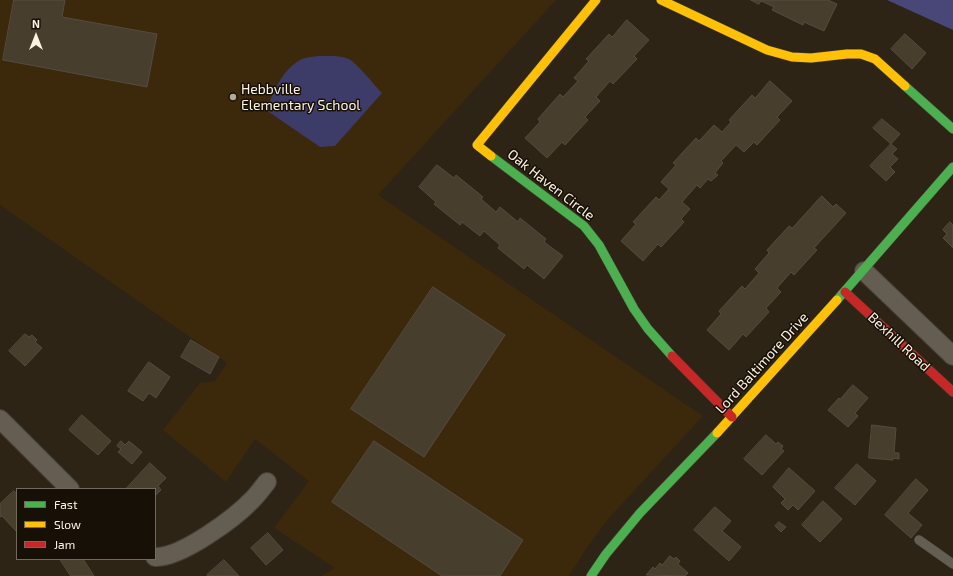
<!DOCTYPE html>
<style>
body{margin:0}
#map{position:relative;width:953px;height:576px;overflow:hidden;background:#2d2416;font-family:"Exo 2",sans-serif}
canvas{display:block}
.legend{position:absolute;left:16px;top:488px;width:140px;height:72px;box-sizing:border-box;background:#171006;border:1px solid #736a5e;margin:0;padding:5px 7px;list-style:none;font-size:12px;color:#fdf2e3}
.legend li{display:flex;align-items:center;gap:8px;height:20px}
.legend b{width:20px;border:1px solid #736a5e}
.north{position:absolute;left:16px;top:16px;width:40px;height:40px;-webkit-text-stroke:3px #171006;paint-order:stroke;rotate:0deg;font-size:11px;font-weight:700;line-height:16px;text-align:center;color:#fdf2e3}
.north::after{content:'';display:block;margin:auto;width:14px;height:18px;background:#fdf2e3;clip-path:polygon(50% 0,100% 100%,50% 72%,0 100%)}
</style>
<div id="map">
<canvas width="953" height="576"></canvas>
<ul class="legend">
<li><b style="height:5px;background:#4caf50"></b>Fast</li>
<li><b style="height:5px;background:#ffc107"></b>Slow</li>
<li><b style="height:5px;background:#c62828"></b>Jam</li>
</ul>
<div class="north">N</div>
</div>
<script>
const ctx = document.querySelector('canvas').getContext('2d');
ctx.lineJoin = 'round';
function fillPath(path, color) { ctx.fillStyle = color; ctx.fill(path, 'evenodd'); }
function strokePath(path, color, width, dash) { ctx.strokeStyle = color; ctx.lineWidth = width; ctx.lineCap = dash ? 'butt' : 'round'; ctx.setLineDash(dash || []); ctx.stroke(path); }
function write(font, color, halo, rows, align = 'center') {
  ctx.font = font + ' "Exo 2",sans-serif'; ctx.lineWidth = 3; ctx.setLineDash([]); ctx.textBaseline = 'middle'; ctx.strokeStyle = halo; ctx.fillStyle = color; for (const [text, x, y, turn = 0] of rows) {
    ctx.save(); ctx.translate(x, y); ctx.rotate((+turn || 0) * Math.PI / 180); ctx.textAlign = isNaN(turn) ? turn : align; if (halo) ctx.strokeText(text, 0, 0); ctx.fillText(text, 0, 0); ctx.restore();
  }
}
const built = new Path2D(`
 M0,0H556L378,195L703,416L609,518L588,546L569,576H321L335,568L274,528L309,481L255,439L226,482L163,430L200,383L215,381L227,363L0,205Z`);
const green = new Path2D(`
 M318,56C328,56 340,55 349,59C359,65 373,84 382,93L335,146L320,147L266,110C274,92 281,71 300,60C305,57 312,57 318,56Z`);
const forest = new Path2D(`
 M887,0H953V30Z`);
const building = new Path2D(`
 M14,0H65L62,17L157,34L147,87L3,60Z
 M751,0H828L837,4L824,31L804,22L803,25L772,10L774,7L761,1L759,4Z
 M627,20L649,40L634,56L637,59L613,84L610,81L596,97L600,101L585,117L588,120L565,145L562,142L547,158L525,138L540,122L538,119L560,94L563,97L578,81L574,78L589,61L586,59L609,34L612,37Z
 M905,34L926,53L912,69L891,49Z
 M770,81L792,101L777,117L780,120L757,145L754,142L744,152L736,145L721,161L723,163L715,173L718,175L711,181L708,179L700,188L697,185L682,202L690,209L681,219L684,222L661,247L658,244L643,261L621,241L636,224L633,222L656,197L659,200L669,189L661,182L676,165L673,163L696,138L699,141L714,125L722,132L731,122L729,120L752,95L755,98Z
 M882,119L900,134L891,144L873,128Z
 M891,144L897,149L892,154L898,159L890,167L895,172L886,181L870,166Z
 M437,165L454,178L456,175L483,197L481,199L496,212L500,207L518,222L520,218L546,239L544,242L563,256L544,279L527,265L524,269L498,248L500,245L484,231L480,236L462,222L460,225L434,204L436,202L419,187Z
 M822,196L833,207L836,204L846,213L814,248L817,250L794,275L791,272L777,288L781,292L766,308L769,312L746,337L743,334L729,350L707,330L721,314L719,311L742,286L745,289L759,273L755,269L769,253L767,250L789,226L792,228Z
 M950,222L953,225V248L943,238L947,234L943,230Z
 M433,287L505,335L424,457L351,409Z
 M25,334L29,337L32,335L37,340L35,342L42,348L25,366L9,351Z
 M191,340L219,357L210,374L181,357Z
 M149,362L170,377L156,398L149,393L143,401L128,391Z
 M853,385L868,398L855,413L858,416L848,427L828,410L839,398L840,399Z
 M82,415L111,441L98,455L69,430Z
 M872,425L896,428L894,453H899V459L893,458V460L869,458Z
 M766,435L776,444L778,442L783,446L781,449L784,451L762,475L744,459Z
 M121,441L125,445L129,441L142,452L132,464L118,452L121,449L117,446Z
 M374,441L523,540L500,576H442L332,502Z
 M150,463L166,478L158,486L161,490L155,496V489H126Z
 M857,464L876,481L855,505L835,488Z
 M789,468L815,491L798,510L793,505L788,510L781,503L785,499L773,487Z
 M916,479L928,490L908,513L922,525L911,538L885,515Z
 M14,491L17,494V532L2,516L0,517V504Z
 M823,501L842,519L820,542L802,525Z
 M715,507L731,521L722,531L741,547L729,561L694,530Z
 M779,522L786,527L781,532L775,526Z
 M268,533L283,550L266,565L251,548Z
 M670,556L674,559L676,557L680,561L678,564L688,573L685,576L646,575L653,567L655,569L660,563L662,565Z
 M60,559H83L94,576H71Z
 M224,560L239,576H208L207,575Z`);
const lane = new Path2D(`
 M919,540L953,564`);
const street = new Path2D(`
 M864,271L953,356
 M0,419L70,489
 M155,557C181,558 235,518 253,499C258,494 262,488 267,482`);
const fast = new Path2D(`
 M905,86L953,129
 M491,156L584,226L599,245L634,309L648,329L672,356
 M837,300L953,167
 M591,576L606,554L640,513L717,433`);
const slow = new Path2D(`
 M661,0L767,50L792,57L811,58L847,54H861L875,59L905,86
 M491,156L477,145L596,0
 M717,433L837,300`);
const jam = new Path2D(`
 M845,292L953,392
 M672,356L732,417`);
const markers = [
 [233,97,4,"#b4aa9b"]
];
const poiNames = [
 ["Hebbville",241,89],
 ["Elementary School",241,105]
];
const streetNames = [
 ["Oak Haven Circle",551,185,38],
 ["Bexhill Road",899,342,43],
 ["Lord Baltimore Drive",762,363,-48]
];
fillPath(built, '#3c280a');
fillPath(green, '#3d3b68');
fillPath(forest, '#494777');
fillPath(building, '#483e2e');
strokePath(building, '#544c41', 1);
strokePath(lane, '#473f35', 10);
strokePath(street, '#473f35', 20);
strokePath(fast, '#473f35', 10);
strokePath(slow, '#473f35', 10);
strokePath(jam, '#473f35', 10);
strokePath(lane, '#645d52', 9);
strokePath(street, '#645d52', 18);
strokePath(fast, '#4caf50', 9);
strokePath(slow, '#ffc107', 9);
strokePath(jam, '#c62828', 9);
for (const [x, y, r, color] of markers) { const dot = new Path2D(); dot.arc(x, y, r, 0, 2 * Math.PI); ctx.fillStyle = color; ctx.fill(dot); strokePath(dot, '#171006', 1.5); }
write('14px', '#fdf2e3', '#171006', poiNames, 'left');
write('14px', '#fdf2e3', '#171006', streetNames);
</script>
